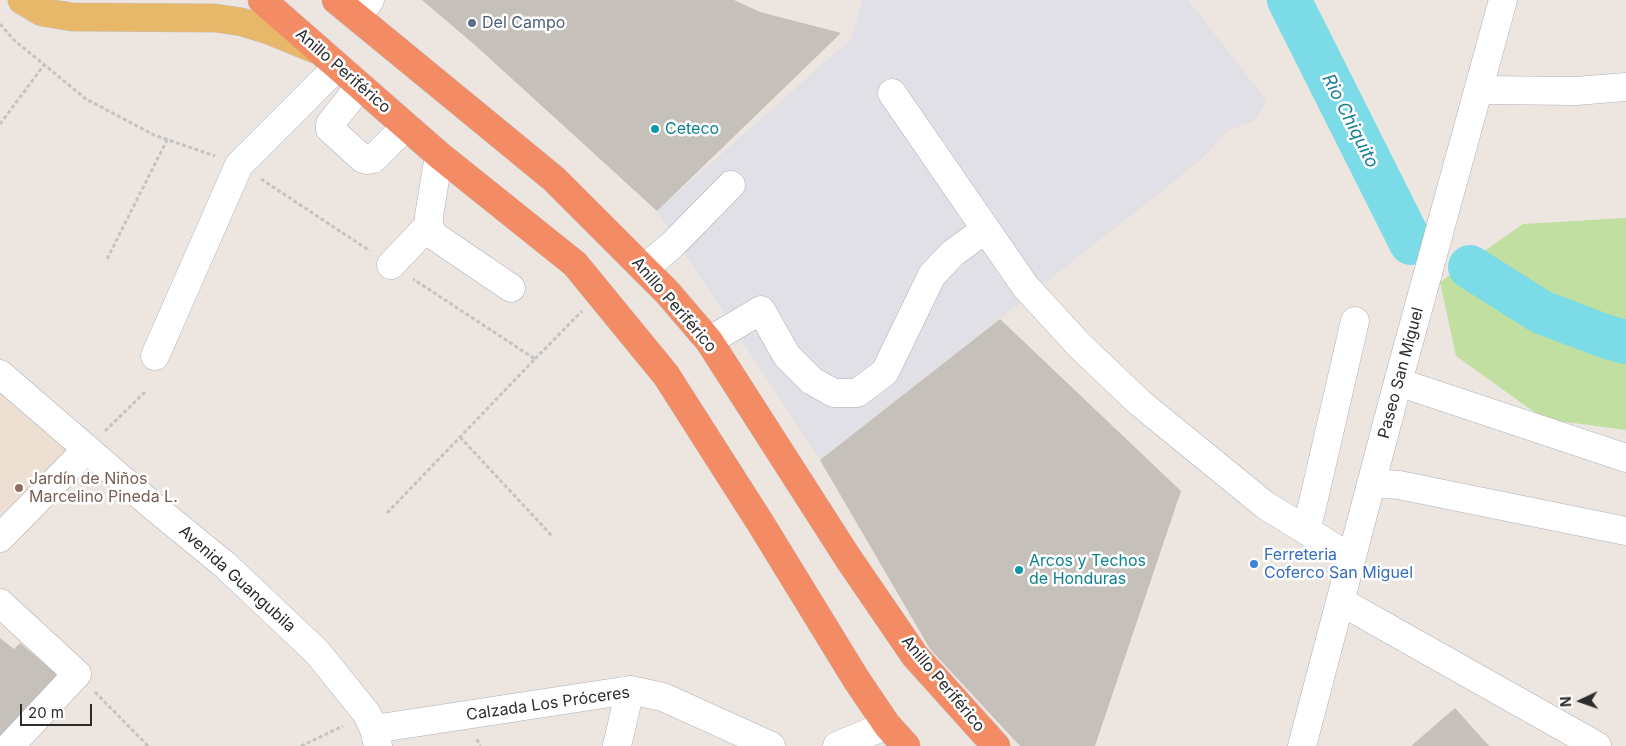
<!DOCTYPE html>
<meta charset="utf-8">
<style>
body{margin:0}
#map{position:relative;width:1626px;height:746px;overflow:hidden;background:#ede5e0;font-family:Inter,sans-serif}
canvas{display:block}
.north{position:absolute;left:1556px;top:676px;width:50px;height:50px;-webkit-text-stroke:4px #fff;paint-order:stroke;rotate:267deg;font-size:14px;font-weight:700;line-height:20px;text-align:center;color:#2c2c2c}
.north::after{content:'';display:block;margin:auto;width:18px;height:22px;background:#2c2c2c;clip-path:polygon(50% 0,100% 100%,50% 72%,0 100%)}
.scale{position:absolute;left:20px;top:704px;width:72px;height:22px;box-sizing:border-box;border:2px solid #2c2c2c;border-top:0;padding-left:6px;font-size:15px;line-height:18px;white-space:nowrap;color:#2c2c2c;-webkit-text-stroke:4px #fff;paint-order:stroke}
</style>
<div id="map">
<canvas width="1626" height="746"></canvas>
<div class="north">N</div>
<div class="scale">20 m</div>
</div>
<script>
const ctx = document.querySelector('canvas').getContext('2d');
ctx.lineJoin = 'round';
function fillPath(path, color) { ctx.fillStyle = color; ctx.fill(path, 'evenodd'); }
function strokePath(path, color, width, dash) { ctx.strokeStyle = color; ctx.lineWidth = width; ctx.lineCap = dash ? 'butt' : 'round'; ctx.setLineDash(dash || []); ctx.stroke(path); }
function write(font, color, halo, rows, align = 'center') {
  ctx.font = font + ' Inter,sans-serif'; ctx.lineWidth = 5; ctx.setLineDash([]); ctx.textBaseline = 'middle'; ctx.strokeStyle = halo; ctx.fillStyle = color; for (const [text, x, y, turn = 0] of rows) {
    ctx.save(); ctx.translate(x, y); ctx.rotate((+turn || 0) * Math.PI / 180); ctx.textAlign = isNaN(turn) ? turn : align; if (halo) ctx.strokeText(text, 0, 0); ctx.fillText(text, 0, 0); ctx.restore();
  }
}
const industrial = new Path2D(`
 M862,0H1188L1267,101L1254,121L1229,130L1201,159L1167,187L820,460L657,211L852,38Z`);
const education = new Path2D(`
 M0,385L77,449L0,527Z`);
const green = new Path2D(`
 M1626,218V430L1544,419L1456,356L1440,282L1523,224Z`);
const river = new Path2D(`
 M1289,0L1411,243
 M1470,267L1541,312L1607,337L1626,342`);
const building = new Path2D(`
 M422,0H734L760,12L841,33L657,211L476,46Z
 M1000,319L1181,491L1095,746H1020L930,649L820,460Z
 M0,638L14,649L20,643L58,675L0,737Z
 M1455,708L1489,746H1411Z`);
const path = new Path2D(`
 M0,24L14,40L86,99L154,135L215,156
 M0,124L44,65
 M261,179L370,251
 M107,259L167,140
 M535,359L582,311
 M105,431L145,392
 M460,437L552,536
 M387,513L535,359L413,279
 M95,692L148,746
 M477,739L480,746
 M301,746L343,726`);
const minor = new Path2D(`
 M357,17L370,0
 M360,86L330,124V129L363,159L367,160L373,159L406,126
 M1479,90L1576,91L1626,87
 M892,93L1025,286L1080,346L1140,403L1265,505L1351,558
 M439,155L429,216V225L433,235L511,288
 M391,265L429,225
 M644,269L672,245L731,185
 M709,341L761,310L787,356L812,381L834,393H857L885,372L932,275L953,253L986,229
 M155,356L239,165L337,67
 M0,374L154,507L225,565L317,652L367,714L374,729L378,746
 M1398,382L1626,458
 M1371,483L1399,485L1626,531
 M1306,530L1315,494L1355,321
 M0,538L87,449
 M1340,601L1597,746
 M0,603L77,674L10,746
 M374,729L630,690L663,697L771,746
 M617,746L630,690
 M837,746L887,725
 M1302,746L1398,382L1503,0`);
const major = new Path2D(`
 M22,0L42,12L72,17L215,18L242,22L271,31L315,49`);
const highway = new Path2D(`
 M262,0L439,155L575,264L666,375L761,524L856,679L887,725L906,746
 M336,0L554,179L667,292L709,341L848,558L915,656L996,746`);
const markers = [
 [472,23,5,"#5c6f8a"],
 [655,129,5,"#0f9aa8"],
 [19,488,5,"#8d6e63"],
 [1254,564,5,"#3f7fe0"],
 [1019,570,5,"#0f9aa8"]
];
const serviceNames = [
 ["Del Campo",482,23]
];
const streetNames = [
 ["Anillo Periférico",343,71,41],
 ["Anillo Periférico",674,305,49],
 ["Paseo San Miguel",1401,373,-75],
 ["Avenida Guangubila",237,579,42],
 ["Anillo Periférico",943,684,50],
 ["Calzada Los Próceres",548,704,-8]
];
const cultureNames = [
 ["Ceteco",665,129],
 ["Arcos y Techos",1029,561],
 ["de Honduras",1029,579]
];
const educationNames = [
 ["Jardín de Niños",29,479],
 ["Marcelino Pineda L.",29,497]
];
const shopNames = [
 ["Ferreteria",1264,555],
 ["Coferco San Miguel",1264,573]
];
const waterNames = [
 ["Rio Chiquito",1350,121,63]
];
fillPath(industrial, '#e1e0e6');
fillPath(education, '#eddfd1');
fillPath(green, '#c0dfa1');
strokePath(river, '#7bdbe7', 44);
fillPath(building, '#c6c0bb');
strokePath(minor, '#acb0b8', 29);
strokePath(major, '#c4c4c4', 29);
strokePath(highway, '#c4c4c4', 29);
strokePath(path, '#c4c4c4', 3, [4, 2.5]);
strokePath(minor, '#fff', 28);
strokePath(major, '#e7b76a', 28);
strokePath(highway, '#f38c65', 28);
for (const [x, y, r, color] of markers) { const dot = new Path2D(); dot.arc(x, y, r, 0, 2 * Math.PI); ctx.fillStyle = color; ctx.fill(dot); strokePath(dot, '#fff', 2); }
write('16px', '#4e5e75', '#fff', serviceNames, 'left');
write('16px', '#2c2c2c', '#fff', streetNames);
write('16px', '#0d838f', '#fff', cultureNames, 'left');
write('16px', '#785e54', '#fff', educationNames, 'left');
write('16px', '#366cbe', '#fff', shopNames, 'left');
write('italic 18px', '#177e96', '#fff', waterNames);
</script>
